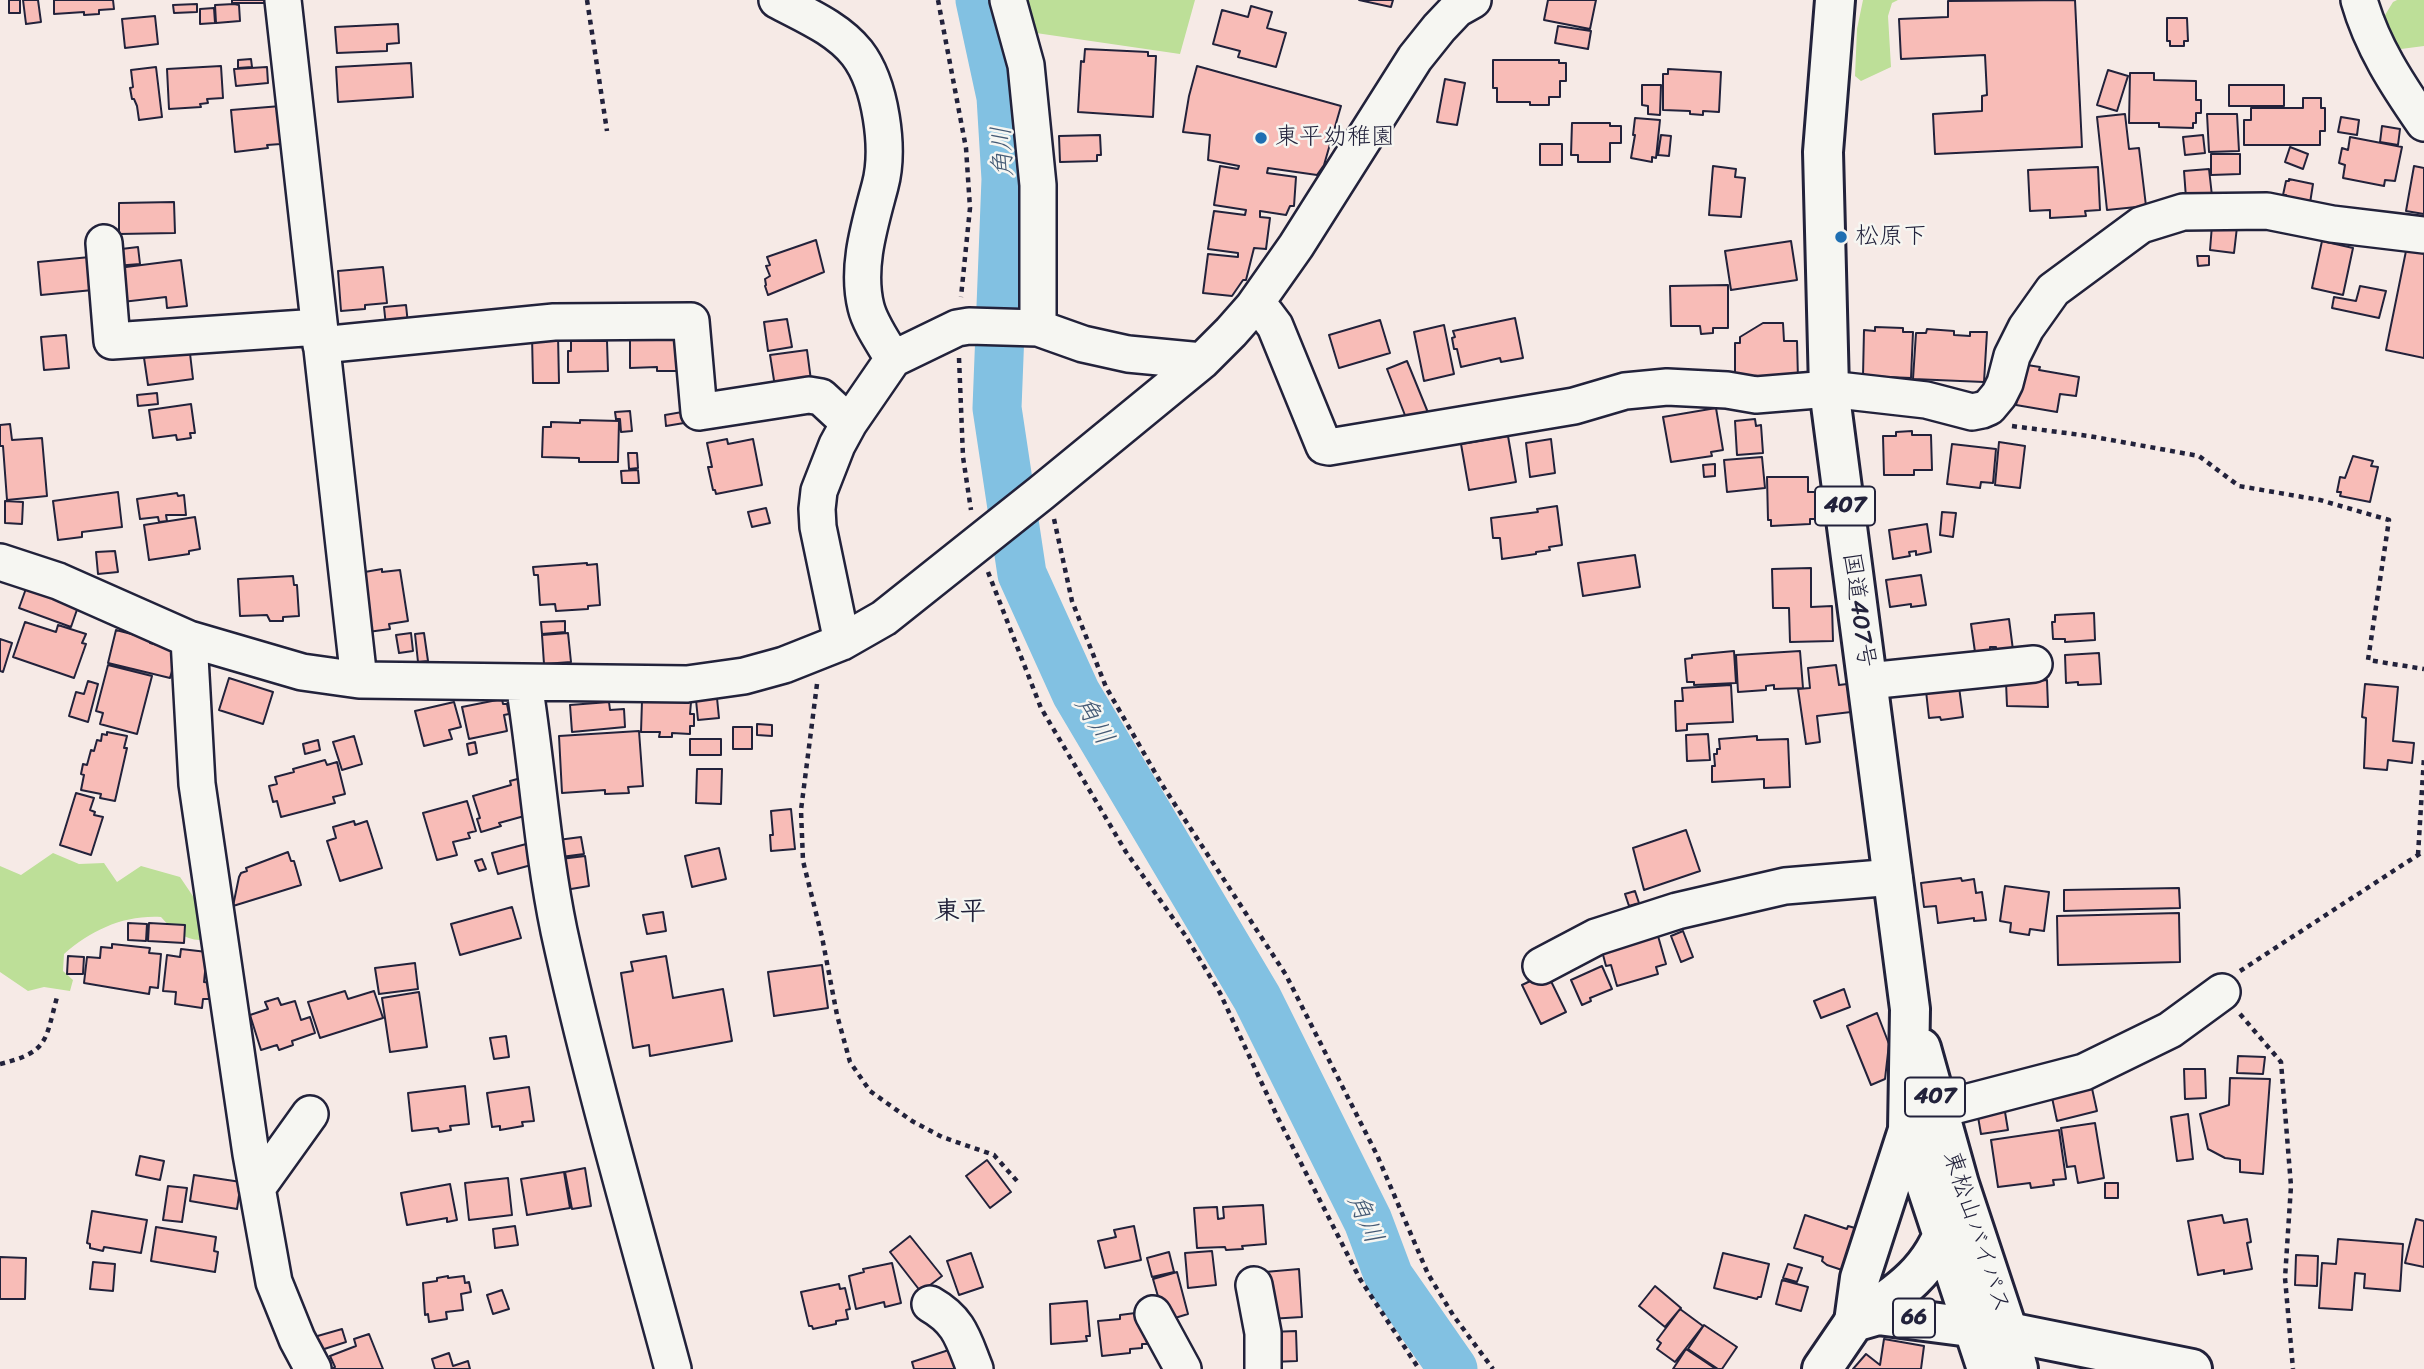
<!DOCTYPE html>
<meta charset="utf-8">
<style>
body{margin:0}
canvas{display:block;background:#f6eae6}
</style>
<canvas width="2424" height="1369"></canvas>
<script>
const ctx = document.querySelector('canvas').getContext('2d');
ctx.lineJoin = 'round';
function fillPath(path, color) { ctx.fillStyle = color; ctx.fill(path, 'evenodd'); }
function strokePath(path, color, width, dash) { ctx.strokeStyle = color; ctx.lineWidth = width; ctx.lineCap = dash ? 'butt' : 'round'; ctx.setLineDash(dash || []); ctx.stroke(path); }
function write(font, color, halo, rows, align = 'center') {
  ctx.font = font + ' Sriracha,"Klee One",sans-serif'; ctx.lineWidth = 5; ctx.setLineDash([]); ctx.textBaseline = 'middle'; ctx.strokeStyle = halo; ctx.fillStyle = color; for (const [text, x, y, turn = 0] of rows) {
    ctx.save(); ctx.translate(x, y); ctx.rotate((+turn || 0) * Math.PI / 180); ctx.textAlign = isNaN(turn) ? turn : align; if (halo) ctx.strokeText(text, 0, 0); ctx.fillText(text, 0, 0); ctx.restore();
  }
}
const green = new Path2D(`
 M1025,0H1195L1180,54L1036,33Z
 M1863,0H1898L1892,3L1888,16L1891,67L1861,81L1855,76L1857,29Z
 M2397,0H2424V46L2401,49L2386,36L2382,20L2393,2Z
 M53,853L79,864L104,863L117,882L141,866L180,877L205,914L211,938C191,945 174,932 161,917C123,915 92,930 64,954L63,971L73,980L70,991L44,987L28,991L0,972V866L21,875Z`);
const river = new Path2D(`
 M980,0L1001,97L1006,179L997,408L1022,574L1076,693L1257,998L1368,1221L1389,1277L1453,1369`);
const building = new Path2D(`
 M9,0H20V13H9Z
 M23,0H38L41,22L26,24Z
 M54,0H113L114,9L99,10V14L84,15V12L54,14Z
 M232,0H270V3H232Z
 M1359,0H1393L1391,7Z
 M1548,0H1596L1590,29L1544,20Z
 M2075,0L2082,147L1935,154L1933,114L1982,111V96L1987,95L1985,55L1901,59L1899,19L1948,17V1Z
 M197,4V12L174,13L173,5Z
 M234,4L239,5L240,21L216,23L215,5Z
 M1251,6L1272,12L1267,28L1286,33L1276,67L1238,57L1240,51L1213,44L1222,10L1248,17Z
 M214,8L215,23L200,24V9Z
 M155,16L158,44L125,48L122,19Z
 M2167,18H2187L2188,41H2184V46H2170V41H2167Z
 M398,24L399,43L387,44V51L337,53L335,27Z
 M1558,26L1591,31L1588,49L1555,43Z
 M1085,49L1148,52V56H1156L1153,117L1078,112L1081,61L1084,62Z
 M251,59L252,67L238,68V60Z
 M1493,60H1559V63H1566V81H1560V97H1549V105H1530V102H1497V88H1493Z
 M411,63L413,97L338,102L336,67Z
 M221,66L223,98L207,99L208,103L200,104L201,107L169,109L167,69Z
 M1197,66L1341,106L1324,165L1317,175L1268,168L1267,173L1296,177L1294,206H1290L1286,215L1260,211V217L1270,218L1266,249L1254,248L1246,280H1243L1232,296L1203,293L1208,254L1238,257V253L1208,249L1214,211L1245,215L1246,210L1214,205L1220,166L1238,169L1239,166L1208,160L1210,135L1183,132L1189,96Z
 M156,67L162,117L139,120L137,106L134,99H132L130,88L133,87L131,70Z
 M267,67L268,83L236,86L234,69Z
 M1668,69L1721,72L1719,112L1703,111V115L1690,114V111L1663,110V74H1668Z
 M2108,70L2128,76L2117,111L2097,105Z
 M2130,73H2154V80L2196,81V100H2201V113H2196V123H2193V128L2159,127V123H2129Z
 M1445,79L1465,83L1457,125L1437,122Z
 M1642,85H1661L1660,115L1648,114V106L1642,105Z
 M2229,85H2284V106H2229Z
 M2303,98H2321V108H2325V131H2320V145H2244V120H2251V108H2303Z
 M281,106L284,140H280L281,144L267,145L268,148L235,152L231,110Z
 M2125,114L2129,149L2139,148L2146,206L2107,210L2097,117Z
 M2207,114H2237L2239,151L2209,152Z
 M2341,117L2359,120L2357,135L2338,132Z
 M1635,118L1660,120L1656,158L1652,157V162L1631,158L1635,135H1633Z
 M1572,123H1610V126H1621V143H1610V162H1578V155H1571Z
 M2382,126L2400,129L2398,145L2380,142Z
 M1100,135L1101,155H1097V161L1060,162L1059,136Z
 M1661,135L1671,136L1669,156L1658,155Z
 M2203,135L2205,153L2185,155L2183,137Z
 M2350,137L2402,147L2395,181L2385,180L2384,186L2343,178L2345,165L2339,163L2342,148L2348,150Z
 M1540,144H1562V165H1540Z
 M2290,147L2308,154L2303,169L2285,162Z
 M2211,154H2240V174L2211,175Z
 M1713,166L1736,169L1735,177L1745,178L1741,217L1709,215Z
 M2414,166L2424,168V214L2406,211Z
 M2098,167L2100,210L2085,211L2086,216L2050,218V210L2030,211L2028,170Z
 M2209,169L2212,196L2186,198L2184,171Z
 M2289,179L2313,184L2310,203L2286,198V195H2283L2286,181H2289Z
 M174,202L175,233L119,234V203Z
 M2212,225L2237,227L2234,253L2210,250Z
 M816,240L824,272L768,295L765,286L766,285L765,279L770,276L766,266L770,265L767,257Z
 M1791,241L1797,280L1731,290L1725,251Z
 M2322,241L2353,248L2343,295L2312,288Z
 M2407,246L2424,250V358L2386,350Z
 M138,247L140,264L115,266L113,250Z
 M2197,256H2209V265L2198,266Z
 M90,257L93,290L41,295L38,262Z
 M181,260L187,306L167,308L166,297L122,302L118,268Z
 M383,267L387,303L365,305V309L341,311L338,271Z
 M1728,285V328H1713V333L1701,334L1700,326H1671L1670,286Z
 M2360,286L2386,291L2379,318L2332,308L2334,297L2356,301Z
 M406,305L408,324L386,326L384,307Z
 M1515,318L1523,358L1501,362L1500,358L1461,367L1457,349H1454L1452,338L1455,337L1453,331Z
 M787,319L792,347L768,351L764,322Z
 M1380,320L1390,353L1339,368L1329,335Z
 M1763,323H1783L1784,341H1797L1798,379L1735,380V343H1740V337Z
 M1444,325L1454,374L1424,381L1414,332Z
 M1875,327L1903,328V332H1913L1911,378L1863,376L1864,330L1875,331Z
 M1927,329L1954,331V335L1970,336V332H1987L1984,382L1913,379L1916,333H1926Z
 M66,335L69,368L44,370L41,337Z
 M532,335H558L559,383H533Z
 M684,335L685,367H677V371H657V367L630,368V336Z
 M571,341H607L608,371L568,372V351H571Z
 M189,345L193,379L148,385L143,351Z
 M807,350L812,388L776,393L770,355Z
 M1407,361L1429,415L1408,423L1387,369Z
 M2027,365L2040,367L2039,370L2079,377L2076,396L2060,394L2057,412L2016,405L2021,378L2024,379Z
 M157,393L158,404L138,406L137,395Z
 M191,404L195,433H190L191,438L177,440L176,435L153,438L149,410Z
 M1716,408L1723,450L1711,452L1712,456L1671,462L1663,417Z
 M630,411L632,431L621,432L620,419H616L615,412Z
 M688,411L690,422L666,426L665,415Z
 M1755,419L1756,426L1761,425L1763,453L1737,455L1735,421Z
 M580,420L619,421L618,462H579V458L542,457L543,427H551V422L580,423Z
 M10,424L12,440L42,438L47,496L7,500L3,446H0V425Z
 M1912,431V435H1931L1932,470H1914V475H1884L1883,436H1896V432Z
 M1508,436L1516,482L1469,490L1461,444Z
 M727,439L728,444L753,439L762,485L716,494L715,490H713L708,467H712L707,443Z
 M1551,439L1555,473L1530,477L1526,443Z
 M1999,442L2025,446L2020,488L1995,485Z
 M1952,444L1996,449L1993,483L1981,482L1980,488L1947,484Z
 M628,453H637L638,468L629,469Z
 M2353,456L2373,461L2371,466L2378,467L2370,502L2340,496L2341,492H2337L2340,477L2345,478Z
 M1762,457L1765,488L1727,492L1724,460Z
 M1715,464V476L1704,477L1703,465Z
 M638,470L639,483H622L621,471Z
 M1767,477H1808V492H1820V519H1810V524L1771,526V520H1768Z
 M118,492L122,527L82,532V537L58,540L53,501Z
 M177,493L178,496L184,495L186,515H166L167,521L159,522L158,517L140,519L137,499Z
 M5,501L23,502L22,524L5,523Z
 M1557,506L1562,545L1549,547L1550,550L1536,552V554L1502,559L1500,538H1493L1491,518L1538,512L1537,509Z
 M766,508L770,523L752,527L748,512Z
 M1942,512L1956,513L1953,537L1940,535Z
 M195,517L200,549L189,551V554L149,560L144,525Z
 M1927,524L1931,552L1916,555V551L1909,552L1910,556L1893,559L1889,530Z
 M115,551L118,572L98,574L96,552Z
 M1635,555L1640,587L1583,596L1578,563Z
 M587,563V565L597,564L600,605L588,606V609L556,611L555,604L540,605L538,575H534L533,567Z
 M1811,568V607L1832,606L1833,641L1790,642L1789,608H1773L1772,569Z
 M382,569V572L400,570L408,621L389,624L390,629L368,632L359,573Z
 M1921,575L1926,605L1911,607V604L1890,607L1886,580Z
 M293,576L294,585H297L299,616L283,617V621H270L267,615L240,616L238,579Z
 M28,583L80,601L71,627L19,608Z
 M2094,613L2095,640L2065,642V639H2053L2052,622H2055V615Z
 M2009,619L2013,650L1996,652V647H1990V651L1975,652L1971,624Z
 M565,621V632L542,634L541,622Z
 M25,622L56,632L58,625L86,634L82,643L86,644L74,678L13,657Z
 M116,630L151,639L150,643L178,650L170,678L108,663Z
 M411,633L413,651L399,653L396,635Z
 M424,633L428,661L418,662L415,634Z
 M568,633L571,662L544,664L542,635Z
 M0,639L12,643L3,672L0,671Z
 M1734,651L1736,683L1694,685V682H1687L1685,659L1692,658V655Z
 M1800,651L1803,688L1774,689V685L1766,686V690L1738,692L1736,655Z
 M2099,653L2101,684L2078,685V682L2066,683L2065,655Z
 M108,665L152,676L137,734L100,724L103,713L96,711Z
 M1836,665L1839,685L1847,684L1851,712L1817,716L1820,742L1806,744L1798,689L1810,688L1808,668Z
 M229,678L273,692L263,724L219,710Z
 M2047,680L2048,707L2007,706L2006,682Z
 M88,681L98,684L88,722L69,716L76,692L84,694Z
 M2365,684L2398,687L2393,741L2414,743L2412,763L2388,760L2387,770L2364,768L2366,718L2362,717Z
 M1731,685L1733,722L1687,724V730L1676,731L1675,701H1683L1682,688Z
 M1959,687L1963,717L1941,720L1940,717L1929,718L1926,691Z
 M717,698L719,718L698,720L696,700Z
 M502,699L503,704H507L509,714L504,715L507,731L469,739L462,707Z
 M642,701L691,702L690,714H694V726H690V734L672,733V737H659L660,732H641Z
 M454,702L461,727L449,730L452,739L424,746L415,711Z
 M609,702L610,710L624,709L625,727L572,732L570,705Z
 M757,724L772,725V736L757,735Z
 M733,727H752V749H733Z
 M639,731L643,786L628,787L629,793L605,794V790L562,793L559,736Z
 M107,732L127,736L124,748H127L115,801L100,798L101,794L81,790L84,775L81,774L83,764L87,765L91,750L94,751L97,740L101,741L102,734L107,735Z
 M1708,734L1710,760L1687,761L1686,735Z
 M354,736L362,764L342,770L333,742Z
 M1757,736V740L1788,739L1790,787L1764,788V779L1712,782V766H1715L1714,754H1717V749H1720L1719,739Z
 M690,739H721V755H690Z
 M318,740L320,750L305,754L303,744Z
 M475,742L477,753L469,755L467,744Z
 M325,760L327,765L337,762L345,794L333,797L335,803L281,817L277,801L273,802L269,786L277,784L275,777L294,772L293,769Z
 M697,769H722L721,804L696,803Z
 M521,778L528,815L499,823L501,826L481,832L477,819L480,818L473,796L511,785L510,781Z
 M76,793L94,798L90,810L95,812L94,815L103,817L91,855L60,845Z
 M467,801L476,831L468,833L470,838L453,842L457,855L437,860L423,813Z
 M791,809L795,849L771,851L770,835H773L771,811Z
 M354,821L355,825L367,821L382,868L340,881L327,841L336,838L333,827Z
 M1686,830L1700,871L1644,890L1633,848Z
 M581,837L584,854L561,857L558,840Z
 M530,843L535,864L498,874L492,853Z
 M719,848L726,879L692,887L685,856Z
 M288,852L291,861H294L301,885L233,906L239,877L241,873L247,871L246,868Z
 M585,856L589,886L565,890L561,859Z
 M482,859L486,869L479,871L475,861Z
 M1961,878L1962,881L1974,879L1976,893L1982,892L1986,920L1974,921V918L1938,923L1936,906L1924,907L1921,883Z
 M2005,886L2049,892L2044,931L2030,929L2029,935L2010,932L2011,923L2000,921Z
 M2179,888L2180,908L2064,911V890Z
 M1635,891L1639,903L1629,906L1625,894Z
 M512,907L521,938L460,955L451,924Z
 M663,912L666,931L647,934L643,915Z
 M2179,913L2180,962L2058,965L2057,916Z
 M128,923L147,924L146,941L128,940Z
 M149,923L185,925L184,943L148,941Z
 M1683,931L1693,957L1681,962L1671,936Z
 M1658,936L1666,964L1656,967L1658,974L1617,986L1611,965L1606,966L1602,951Z
 M112,944L150,948L149,953L161,954L158,988L150,987L149,994L84,983L87,957L100,958L101,947L112,948Z
 M181,949L207,952L204,982L211,983L209,999H203L202,1008L175,1004L176,992L163,991L167,955L180,957Z
 M68,956L84,957L83,974H67Z
 M666,956L673,998L723,989L732,1041L650,1056L649,1045L633,1048L621,973L633,971L631,962Z
 M415,963L418,989L379,994L375,968Z
 M822,965L828,1008L774,1016L768,972Z
 M1602,966L1612,989L1590,998L1591,1001L1582,1005L1571,980Z
 M1547,973L1566,1012L1541,1024L1522,985Z
 M1844,989L1850,1007L1821,1018L1814,1001Z
 M345,991L348,999L374,991L383,1018L320,1038L308,1002Z
 M419,992L427,1047L390,1052L382,998Z
 M278,998L281,1005L295,1001L301,1020L310,1017L315,1033L292,1041L293,1045L279,1050L277,1045L261,1050L250,1015L268,1009L265,1002Z
 M1877,1013L1889,1044L1885,1079L1871,1085L1847,1026Z
 M506,1036L509,1057L494,1059L490,1038Z
 M2238,1056L2265,1057L2263,1074L2237,1073Z
 M2184,1069H2205L2206,1098L2185,1099Z
 M2230,1078L2270,1079L2263,1174L2240,1172V1160L2225,1158L2208,1149L2200,1114L2229,1105Z
 M2091,1084L2097,1111L2057,1121L2051,1093Z
 M465,1086L469,1124L450,1126L451,1130L439,1132L438,1128L412,1131L408,1093Z
 M529,1087L534,1121L522,1122L523,1126L500,1130V1126L492,1127L487,1093Z
 M2004,1106L2008,1130L1981,1134L1977,1111Z
 M2188,1114L2193,1159L2177,1161L2171,1117Z
 M2095,1123L2104,1178L2078,1183L2075,1166L2067,1167L2061,1128Z
 M2059,1130L2066,1179L2053,1180L2054,1185L2031,1188L2030,1183L1998,1187L1991,1140Z
 M140,1156L164,1161L160,1180L136,1175Z
 M987,1160L1011,1192L990,1208L966,1176Z
 M585,1168L591,1206L572,1209L565,1172Z
 M564,1172L570,1208L527,1215L521,1179Z
 M194,1175L241,1182L237,1209L190,1201Z
 M508,1178L512,1215L469,1220L465,1183Z
 M2105,1183H2118V1198H2105Z
 M450,1184L457,1220L447,1222V1218L407,1225L401,1193Z
 M168,1186L187,1188L182,1222L163,1220Z
 M1263,1205L1266,1244L1242,1246L1243,1249L1226,1250L1225,1247L1197,1248L1194,1208L1217,1207L1218,1219L1224,1218L1223,1207Z
 M92,1211L147,1220L141,1253L104,1247L103,1251L90,1248V1244L87,1243Z
 M1805,1215L1847,1229L1848,1226L1862,1230L1848,1272L1827,1265L1822,1261L1823,1257L1794,1248Z
 M2222,1215L2224,1223L2247,1219L2251,1242L2247,1243L2252,1269L2224,1274V1270L2198,1275L2188,1221Z
 M2416,1219L2424,1221V1267L2405,1263Z
 M515,1226L518,1245L495,1248L493,1229Z
 M1134,1226L1141,1260L1105,1268L1098,1241L1116,1237L1114,1230Z
 M156,1227L216,1237L214,1251L218,1252L215,1272L151,1261Z
 M910,1236L942,1276L921,1292L890,1252Z
 M2338,1239L2403,1244L2400,1291L2364,1288L2365,1274L2355,1273L2352,1310L2319,1308L2322,1263L2336,1264Z
 M1212,1251L1216,1285L1188,1288L1185,1253Z
 M1169,1252L1174,1272L1152,1277L1147,1258Z
 M971,1253L983,1287L959,1295L947,1261Z
 M1723,1253L1769,1264L1761,1297H1758L1757,1299L1714,1288Z
 M2296,1255L2318,1256L2317,1286L2295,1285Z
 M0,1257L26,1258L25,1299H0Z
 M93,1262L115,1264L113,1291L90,1289Z
 M892,1263L901,1303L885,1307L884,1302L856,1309L849,1276L864,1272L863,1269Z
 M1788,1264L1802,1268L1797,1282L1783,1278Z
 M1299,1269L1302,1317L1269,1319L1265,1272Z
 M1177,1272L1188,1314L1165,1321L1153,1279Z
 M448,1276V1278L464,1276L465,1283L469,1282L471,1292L461,1294L463,1310L446,1312L447,1319L429,1322L428,1314L425,1315L423,1283L437,1281V1278Z
 M1782,1280L1808,1287L1801,1311L1776,1304Z
 M839,1284L840,1289L845,1288L850,1309L846,1310L848,1319L836,1321V1324L813,1329L812,1326H809L801,1292Z
 M1655,1286L1681,1308L1665,1327L1639,1306Z
 M502,1290L509,1309L493,1314L487,1295Z
 M1087,1301L1090,1336H1086L1087,1341L1051,1344L1050,1304Z
 M1680,1309L1703,1326L1675,1362L1657,1349L1661,1343L1657,1340Z
 M1143,1312L1147,1344H1142V1348L1130,1349V1353L1102,1356L1098,1321L1120,1319V1315Z
 M1704,1325L1737,1347L1722,1369H1718L1688,1349Z
 M342,1329L346,1342L318,1351L314,1337Z
 M1296,1331L1297,1361L1272,1362L1271,1332Z
 M369,1334L383,1369H332L335,1367L330,1356L356,1346L354,1339Z
 M1884,1339L1924,1346L1921,1369H1853L1866,1354L1880,1365Z
 M958,1347L965,1369H914L912,1362Z
 M1686,1349L1716,1369H1673Z
 M449,1353L453,1366L468,1361L470,1369H435L432,1359Z`);
const path = new Path2D(`
 M587,0L607,131
 M938,0L966,148L970,208L961,297
 M959,358L963,457L971,510
 M2012,426L2089,436L2199,456L2239,486L2320,500L2389,520L2368,660L2424,669
 M1054,519L1072,601L1106,687L1161,783L1286,975L1377,1155L1428,1274L1453,1315L1493,1369
 M988,572L1041,708L1126,852L1185,935L1220,993L1278,1118L1360,1279L1419,1369
 M817,684L801,810L803,861L822,937L837,1015L850,1062L870,1091L912,1121L942,1137L994,1155L1017,1181
 M2418,855L2424,757
 M2240,971L2424,851
 M2240,1014L2281,1062L2291,1186L2285,1278L2293,1369
 M0,1064C48,1052 45,1042 57,997`);
const minor = new Path2D(`
 M283,0L359,680
 M777,0C805,15 837,28 857,53C881,84 890,149 880,186C870,224 856,267 866,307C870,324 884,343 893,359
 M1008,0L1026,65L1038,185V328
 M2359,0C2372,46 2397,84 2424,123
 M104,243L112,341L319,327
 M1253,307L1266,314L1275,326L1324,446L1329,447L1574,406L1625,391L1667,387L1727,390L1756,395L1829,389L1926,400L1972,412L1982,410L1989,407L1999,395L2005,383L2012,356L2026,328L2053,290L2141,225L2183,212L2267,211L2332,224L2424,235
 M321,345L554,322L691,321L699,412L809,395L821,397L849,423
 M0,562L58,581L189,639L302,672L359,680L687,684L744,676L784,665L842,642L884,618L1041,493L1202,361L1231,332L1253,307L1296,246L1415,58L1439,28L1457,9L1473,0
 M189,639L197,784L251,1154L274,1282L297,1339L313,1369
 M842,642L818,527L817,509L819,491L837,445L849,423L893,359L957,328L969,326L1038,328L1083,344L1128,354L1202,361
 M1868,681L2034,664
 M524,683C537,765 542,849 559,931C591,1078 634,1224 673,1369
 M1541,966L1596,937L1677,911L1785,886L1894,877
 M1938,1110L2084,1072L2170,1030L2222,992
 M257,1188L310,1114
 M1254,1285L1263,1333V1369
 M930,1304C960,1321 963,1339 975,1369
 M1153,1314L1183,1369`);
const major = new Path2D(`
 M1822,1369L1854,1322L1878,1315L2008,1332L2192,1369`);
const highway = new Path2D(`
 M1835,0L1823,152L1829,389L1910,1009L1908,1130L1987,1369
 M1921,1048L1959,1184L2008,1332L2018,1369
 M1854,1322L1860,1278L1908,1130
 M1854,1322C1897,1294 1933,1272 1948,1220`);
const markers = [
 [1261,138,7,"#1f6fb2"],
 [1841,237,7,"#1f6fb2"]
];
const shields = [
 [1845,506,60],
 [1935,1097,60],
 [1914,1318,42]
];
const shieldNames = [
 ["407",1845,506],
 ["407",1935,1097],
 ["66",1914,1318]
];
const poiNames = [
 ["東平幼稚園",1275,138],
 ["松原下",1855,237]
];
const streetNames = [
 ["国道407号",1858,610,82],
 ["東松山バイパス",1976,1232,72]
];
const waterNames = [
 ["角川",1004,152,-93],
 ["角川",1093,721,60],
 ["角川",1364,1219,66]
];
const neighbourhoodNames = [
 ["東平",960,912]
];
fillPath(green, '#bddf98');
strokePath(river, '#82c1e2', 49);
fillPath(building, '#f8bcb7');
strokePath(building, '#22223b', 2);
strokePath(minor, '#22223b', 40);
strokePath(major, '#22223b', 44);
strokePath(highway, '#22223b', 44);
strokePath(path, '#22223b', 4.5, [5, 5]);
strokePath(minor, '#f6f6f2', 35);
strokePath(major, '#f6f6f2', 38);
strokePath(highway, '#f6f6f2', 38);
for (const [x, y, r, color] of markers) { const dot = new Path2D(); dot.arc(x, y, r, 0, 2 * Math.PI); ctx.fillStyle = color; ctx.fill(dot); strokePath(dot, '#f6f6f2', 2.5); }
for (const [x, y, w] of shields) { const box = new Path2D(); box.roundRect(x - w / 2, y - 19.5, w, 39, 5); ctx.fillStyle = '#f6f6f2'; ctx.fill(box); strokePath(box, '#22223b', 2); }
write('bold 23px', '#22223b', null, shieldNames);
write('24px', '#22223b', '#f6f6f2', poiNames, 'left');
write('24px', '#22223b', '#f6f6f2', streetNames);
write('italic 26px', '#445a75', '#f6f6f2', waterNames);
write('bold 26px', '#22223b', '#f6f6f2', neighbourhoodNames);
</script>
